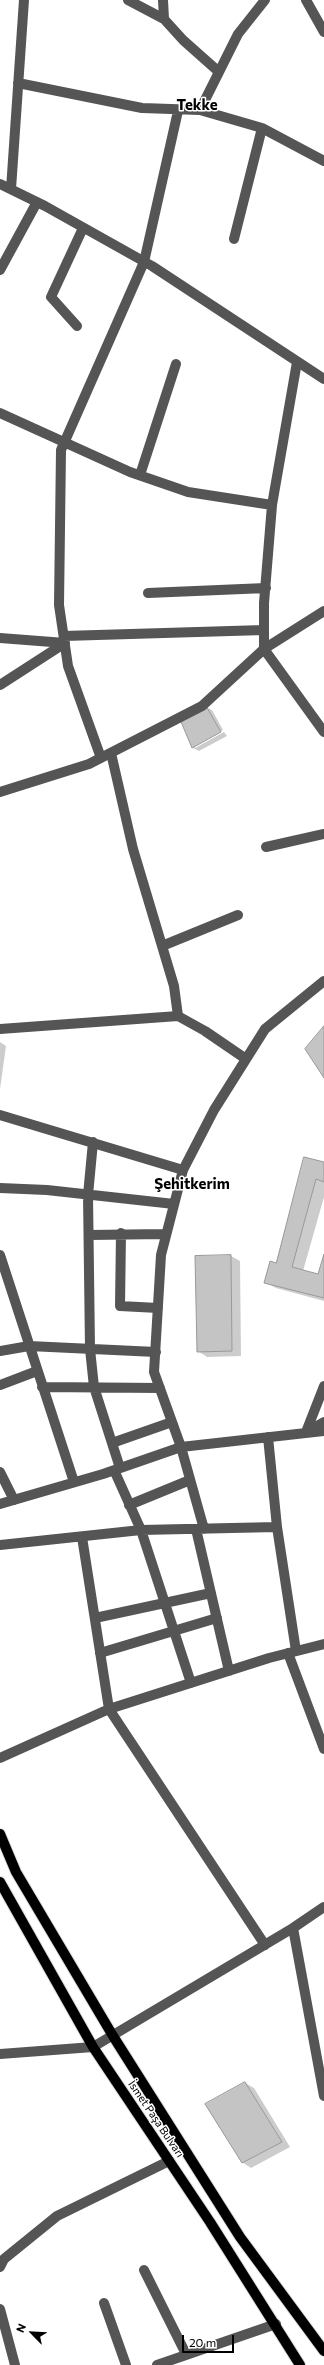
<!DOCTYPE html>
<meta charset="utf-8">
<style>
body{margin:0}
#map{position:relative;width:324px;height:2365px;overflow:hidden;background:#fff;font-family:Commissioner,sans-serif}
canvas{display:block}
.north{position:absolute;left:12px;top:2313px;width:40px;height:40px;-webkit-text-stroke:3px #fff;paint-order:stroke;rotate:294deg;font-size:11px;font-weight:700;line-height:16px;text-align:center;color:#000}
.north::after{content:'';display:block;margin:auto;width:14px;height:18px;background:#000;clip-path:polygon(50% 0,100% 100%,50% 72%,0 100%)}
.scale{position:absolute;left:182px;top:2335px;width:52px;height:18px;box-sizing:border-box;border:2px solid #000;border-top:0;padding-left:5px;font-size:12px;line-height:14px;white-space:nowrap;color:#000;-webkit-text-stroke:3px #fff;paint-order:stroke}
</style>
<div id="map">
<canvas width="324" height="2365"></canvas>
<div class="north">N</div>
<div class="scale">20 m</div>
</div>
<script>
const ctx = document.querySelector('canvas').getContext('2d');
ctx.lineJoin = 'round';
function fillPath(path, color) { ctx.fillStyle = color; ctx.fill(path, 'evenodd'); }
function strokePath(path, color, width, dash) { ctx.strokeStyle = color; ctx.lineWidth = width; ctx.lineCap = dash ? 'butt' : 'round'; ctx.setLineDash(dash || []); ctx.stroke(path); }
function write(font, color, halo, rows, align = 'center') {
  ctx.font = font + ' Commissioner,sans-serif'; ctx.lineWidth = 3; ctx.setLineDash([]); ctx.textBaseline = 'middle'; ctx.strokeStyle = halo; ctx.fillStyle = color; for (const [text, x, y, turn = 0] of rows) {
    ctx.save(); ctx.translate(x, y); ctx.rotate((+turn || 0) * Math.PI / 180); ctx.textAlign = isNaN(turn) ? turn : align; if (halo) ctx.strokeText(text, 0, 0); ctx.fillText(text, 0, 0); ctx.restore();
  }
}
const shadow = new Path2D(`
 M206,707L212,710L223,730L195,745V748L224,732L227,736L199,751L193,748Z
 M0,1042L6,1046L0,1089Z
 M305,1158L324,1163V1197L303,1271L319,1276L324,1258V1301L276,1288L265,1282L277,1264Z
 M231,1256L240,1261L241,1356L207,1357L198,1351Z
 M245,2083L254,2088L290,2147L251,2168L242,2162Z`);
const building = new Path2D(`
 M206,706L221,732L192,748L179,717Z
 M324,1026V1078L305,1049Z
 M304,1157L324,1162V1182L316,1179L292,1267L318,1274L324,1254V1298L264,1283L270,1261L276,1263Z
 M231,1255L232,1351L197,1352L195,1256Z
 M245,2082L282,2142L242,2163L205,2104Z`);
const minor = new Path2D(`
 M128,0L164,19L183,40L219,72
 M163,0L164,19
 M306,0L324,32
 M18,83L142,108L200,110L262,128L324,161
 M200,110L238,34L265,0
 M0,184L45,206L152,266L324,379
 M11,189L24,0
 M234,239L262,128
 M0,270L37,202
 M77,326L51,297L83,228
 M297,362L272,505L264,603V649L324,732
 M0,413L130,472L188,492L272,505
 M140,475L176,364
 M148,593L266,588
 M64,636L264,630
 M0,638L65,643
 M0,685L65,643
 M111,753L133,849L174,986L178,1016
 M101,758L68,666L59,605L61,450L144,262L178,111
 M0,792L89,764L202,706L264,649L324,611
 M266,847L324,834
 M162,946L238,915
 M0,1029L178,1016L205,1031L246,1059
 M0,1115L183,1170
 M93,1142L88,1195L90,1349L94,1387L120,1468
 M0,1188L47,1190L174,1204
 M121,1233L120,1306L158,1308
 M89,1235L166,1234
 M0,1255L74,1482
 M0,1351L29,1346L156,1352
 M0,1385L37,1371
 M42,1387L160,1388
 M310,1430L324,1422
 M306,1432L324,1386
 M268,1437L277,1527L296,1651
 M112,1443L172,1422
 M114,1470L141,1530L191,1683
 M0,1472L14,1500
 M0,1504L103,1474L181,1447L324,1431
 M129,1505L190,1480
 M196,1529L229,1671
 M204,1529L181,1447L154,1372L161,1255L183,1170L214,1110L265,1029L324,981
 M82,1537L109,1709L265,1945
 M0,1545L141,1530L277,1527
 M95,1618L211,1593
 M100,1653L217,1618
 M288,1653L324,1749
 M0,1758L109,1709L269,1658L324,1644
 M293,1928L324,2096
 M0,2054L93,2047L293,1928L324,1907
 M0,2267L4,2259L57,2216L169,2161
 M144,2270L186,2354
 M104,2303L126,2365
 M0,2309L15,2365
 M157,2365L276,2324`);
const major = new Path2D(`
 M0,1834L16,1872L113,2036L240,2237L324,2351
 M0,1882L93,2047L210,2222L300,2365`);
const streetNames = [
 ["İsmet Paşa Bulvarı",156,2119,56]
];
const districtNames = [
 ["Tekke",197,105],
 ["Şehitkerim",192,1184]
];
fillPath(shadow, '#0003');
fillPath(building, '#c4c4c4');
strokePath(building, '#999', 1);
strokePath(major, '#dbdbdb', 12);
strokePath(minor, '#555', 10);
strokePath(major, '#000', 10);
write('11px', '#000', '#fff', streetNames);
write('bold 15px', '#000', '#fff', districtNames);
</script>
